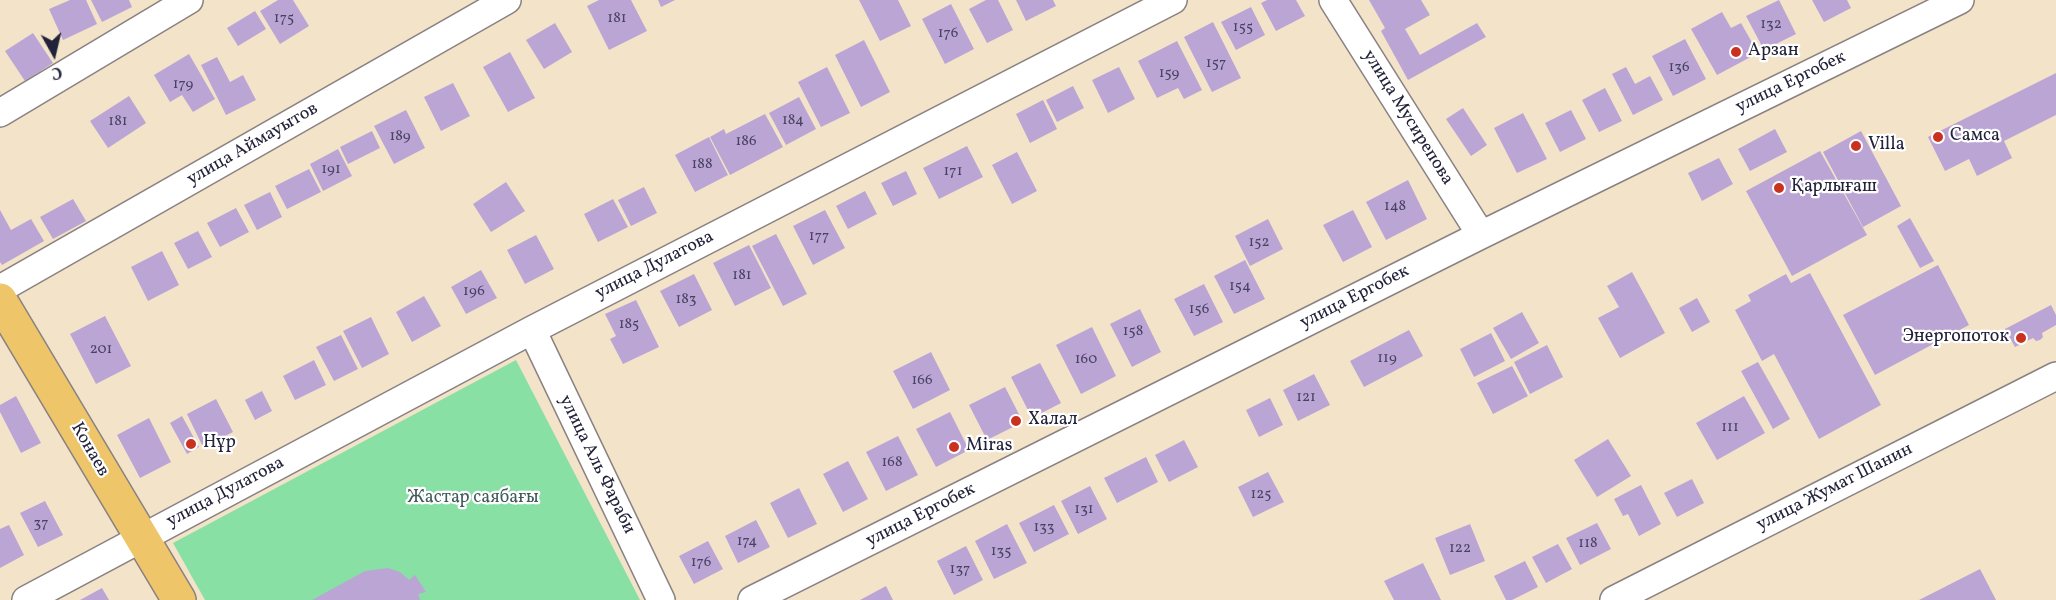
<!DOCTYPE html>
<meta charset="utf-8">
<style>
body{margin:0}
#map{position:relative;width:2056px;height:600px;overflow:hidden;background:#f3e3c9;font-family:Vollkorn,serif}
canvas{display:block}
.north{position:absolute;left:24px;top:24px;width:60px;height:60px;-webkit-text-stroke:4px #fff;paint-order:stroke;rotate:172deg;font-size:16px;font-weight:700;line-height:24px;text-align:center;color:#22223b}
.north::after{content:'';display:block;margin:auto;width:21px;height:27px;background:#22223b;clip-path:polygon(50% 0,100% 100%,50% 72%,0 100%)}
</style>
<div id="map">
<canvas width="2056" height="600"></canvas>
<div class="north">С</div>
</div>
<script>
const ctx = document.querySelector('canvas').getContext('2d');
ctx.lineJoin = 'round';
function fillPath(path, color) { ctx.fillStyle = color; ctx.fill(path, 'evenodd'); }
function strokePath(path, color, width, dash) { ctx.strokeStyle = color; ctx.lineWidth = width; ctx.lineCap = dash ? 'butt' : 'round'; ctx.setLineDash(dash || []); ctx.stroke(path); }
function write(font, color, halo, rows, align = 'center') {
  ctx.font = font + ' Vollkorn,serif'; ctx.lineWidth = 4.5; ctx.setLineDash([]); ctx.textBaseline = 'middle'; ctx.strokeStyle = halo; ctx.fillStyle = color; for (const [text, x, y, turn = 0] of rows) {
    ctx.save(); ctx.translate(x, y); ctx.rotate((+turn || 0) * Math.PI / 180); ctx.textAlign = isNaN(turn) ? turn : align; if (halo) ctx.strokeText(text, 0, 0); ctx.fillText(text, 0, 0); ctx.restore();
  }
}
const green = new Path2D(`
 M516,360L640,600H205L173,543Z`);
const building = new Path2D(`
 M70,0H86L97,24L63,40L49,9Z
 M91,0H129L132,7L102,22Z
 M278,0H293L309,26L280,44L260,11Z
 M599,0H631L647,31L609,50L587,6Z
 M658,0H675L661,7Z
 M859,0H898L911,26L880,41Z
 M986,0H998L1013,30L987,43L969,9Z
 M1016,0H1053L1056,6L1026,21Z
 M1267,0H1296L1305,16L1276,31L1261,3Z
 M1369,0H1421L1430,15L1405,29L1420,55L1477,23L1486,37L1408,80L1381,31L1385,28Z
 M1779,0L1796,34L1764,50L1746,16Z
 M1812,0H1847L1851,8L1824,22Z
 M951,4L974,49L945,64L922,19Z
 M1251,7L1265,35L1236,50L1221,22Z
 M255,11L266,29L238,46L227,28Z
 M1722,12L1731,28L1741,23L1758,53L1717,75L1691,29Z
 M1213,22L1241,78L1212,92L1184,37Z
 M555,23L572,52L544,69L526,40Z
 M33,33L53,63L25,81L5,51Z
 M1685,39L1706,79L1673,96L1652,56Z
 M864,40L890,92L861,107L835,55Z
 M1177,41L1202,90L1184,99L1178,88L1157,98L1138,61Z
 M510,52L535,98L508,112L483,67Z
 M189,54L215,99L193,112L182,95L170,102L154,75Z
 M217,57L230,82L243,75L256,100L226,115L201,65Z
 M827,67L850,113L821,127L798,82Z
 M1119,67L1135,99L1108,113L1092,80Z
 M1626,67L1635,84L1650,76L1663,100L1633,115L1612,74Z
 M2056,73V115L2004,141L2012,158L1977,176L1969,159L1945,171L1928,137Z
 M453,83L470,116L441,131L424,97Z
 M1073,86L1084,108L1057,122L1046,100Z
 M1605,88L1622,121L1599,132L1582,100Z
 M129,96L146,123L108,148L90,121Z
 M799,97L816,129L786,145L769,113Z
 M1043,100L1057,129L1030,143L1016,114Z
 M1463,108L1487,145L1471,156L1446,119Z
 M406,110L425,148L394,164L374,126Z
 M1571,110L1586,139L1560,152L1545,123Z
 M1523,113L1547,159L1517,173L1494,128Z
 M765,114L783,147L730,175L710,137L724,129L726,134Z
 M1775,129L1787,152L1750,171L1738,149Z
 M372,131L380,148L348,164L340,147Z
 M1861,131L1901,206L1863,227L1823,152Z
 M709,137L728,175L695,192L675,155Z
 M967,146L983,177L939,199L923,168Z
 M338,149L352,176L323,191L310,164Z
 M1820,151L1867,235L1792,276L1746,191Z
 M1017,152L1037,191L1012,204L992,165Z
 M1719,158L1733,184L1702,201L1688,173Z
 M309,169L321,192L287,209L275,186Z
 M906,171L917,194L893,206L881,183Z
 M1408,180L1427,219L1386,240L1366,202Z
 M506,182L525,211L491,232L473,204Z
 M644,187L657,213L631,226L618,200Z
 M865,191L877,214L848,229L836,206Z
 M270,192L282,217L257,230L244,205Z
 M73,199L86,221L53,239L40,217Z
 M613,199L628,227L598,242L584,214Z
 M236,208L249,232L220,247L207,223Z
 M0,210L11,230L31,219L44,241L2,265L0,262Z
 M825,210L845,248L813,265L793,226Z
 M1353,210L1372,247L1343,262L1323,225Z
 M1910,218L1934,261L1920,268L1897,226Z
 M1268,219L1283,249L1250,266L1235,236Z
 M198,231L212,257L188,269L174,243Z
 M776,234L807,294L783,306L752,246Z
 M536,235L554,269L525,284L507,250Z
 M749,245L771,288L735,306L713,263Z
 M162,251L179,285L148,301L131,267Z
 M1245,260L1265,299L1234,314L1214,276Z
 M1938,265L1969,325L1875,375L1843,315Z
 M481,270L497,298L466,314L451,287Z
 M1632,272L1665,333L1620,358L1598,318L1619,307L1607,286Z
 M1810,273L1881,405L1819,439L1774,354L1762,361L1735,310L1751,301L1748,295L1786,274L1791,283Z
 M694,274L712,310L679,327L660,291Z
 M1204,284L1223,322L1194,336L1174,299Z
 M424,296L441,326L412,342L396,312Z
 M1697,298L1710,322L1692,332L1679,308Z
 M636,300L659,347L623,364L610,339L616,336L605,314Z
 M2051,305L2056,315V325L2042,333L2043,337L2040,340L2036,341L2033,338L2015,347L2005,329Z
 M1140,309L1161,352L1132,367L1110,324Z
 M1522,312L1539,343L1511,359L1493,328Z
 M105,316L131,366L96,384L70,334Z
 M371,317L389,354L362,368L343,331Z
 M1092,327L1116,376L1081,394L1056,345Z
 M1409,330L1423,356L1364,387L1350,361Z
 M1491,333L1505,361L1474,377L1460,349Z
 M341,335L358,369L334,381L316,347Z
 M1547,345L1563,377L1530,394L1514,362Z
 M931,352L950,390L913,409L893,371Z
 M314,360L326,385L295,400L283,376Z
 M1758,362L1790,419L1773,429L1741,371Z
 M1040,363L1061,403L1032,418L1011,377Z
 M1512,366L1528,396L1493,414L1477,383Z
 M1314,374L1330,405L1298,421L1283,390Z
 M1005,387L1023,422L987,440L969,405Z
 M262,391L272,411L255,420L245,400Z
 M16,396L41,443L21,453L0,412V405Z
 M1744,396L1765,433L1717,460L1696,423Z
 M1270,398L1283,425L1259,437L1246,410Z
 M216,399L233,432L203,447L187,414Z
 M950,412L969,450L936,467L916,429Z
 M182,416L199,447L187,454L170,423Z
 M149,418L171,462L140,478L117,435Z
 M898,436L918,475L886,491L866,452Z
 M1608,439L1631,476L1597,497L1574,460Z
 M1184,440L1198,467L1169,482L1155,455Z
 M1146,457L1158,482L1117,503L1104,478Z
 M848,461L868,499L843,512L823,474Z
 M1268,472L1284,502L1253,517L1238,487Z
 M1692,479L1704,503L1677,517L1664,493Z
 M1641,485L1661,524L1639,536L1628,514L1623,516L1614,499Z
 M1090,486L1107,519L1078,534L1061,501Z
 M799,488L817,524L788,538L770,503Z
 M45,501L63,535L38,547L20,513Z
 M1054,505L1069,534L1034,552L1019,523Z
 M756,520L770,547L738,563L725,536Z
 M1597,523L1611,549L1580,565L1566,538Z
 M1007,524L1027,563L994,579L975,541Z
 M1470,524L1485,561L1450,575L1435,538Z
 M9,525L24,555L0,568V529Z
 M708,541L723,569L694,584L679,556Z
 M1558,544L1572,569L1546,583L1532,557Z
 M966,546L983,580L954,595L937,561Z
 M1525,561L1538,587L1512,600H1506L1494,576Z
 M1423,563L1441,600H1394L1384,581Z
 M388,568L400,572L409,580L415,575L426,592L418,594L420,600H312L365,571Z
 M1980,569L1996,600H1919Z
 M886,586L893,600H860Z
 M102,588L109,600H80Z`);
const minor = new Path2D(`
 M1333,0L1481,235
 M0,113L189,0
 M0,289L507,0
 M532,330L661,600
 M26,600L532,330L1173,0
 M752,600L1481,235L1960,0
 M1614,600L2056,376`);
const major = new Path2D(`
 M0,300L179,600`);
const markers = [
 [1736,52,6,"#c8321e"],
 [1938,137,6,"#c8321e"],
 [1856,146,6,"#c8321e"],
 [1779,188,6,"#c8321e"],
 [2021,338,6,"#c8321e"],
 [1016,421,6,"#c8321e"],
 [191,444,6,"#c8321e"],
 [954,447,6,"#c8321e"]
];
const numberNames = [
 ["175",284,19],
 ["181",617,19],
 ["132",1771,25],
 ["155",1243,28],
 ["176",948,34],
 ["157",1216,64],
 ["136",1679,68],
 ["159",1169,74],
 ["179",183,85],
 ["184",793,121],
 ["181",118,122],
 ["189",400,137],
 ["186",746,142],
 ["188",702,165],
 ["191",331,170],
 ["171",953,172],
 ["148",1395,207],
 ["177",819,237],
 ["152",1259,243],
 ["181",742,276],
 ["154",1240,287],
 ["196",474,292],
 ["183",686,300],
 ["156",1199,310],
 ["185",629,325],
 ["158",1133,332],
 ["201",101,350],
 ["119",1387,359],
 ["160",1086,360],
 ["166",922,381],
 ["121",1306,398],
 ["111",1730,428],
 ["168",892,463],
 ["125",1261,495],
 ["131",1084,510],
 ["37",41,524],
 ["133",1044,528],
 ["174",747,542],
 ["118",1588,544],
 ["122",1460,549],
 ["135",1001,552],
 ["176",701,563],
 ["137",960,570]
];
const poiNames = [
 ["Арзан",1748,52],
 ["Самса",1950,137],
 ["Villa",1868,146],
 ["Қарлығаш",1791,188],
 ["Энергопоток",2009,338,"right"],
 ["Халал",1028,421],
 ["Нұр",203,444],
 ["Miras",966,447]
];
const streetNames = [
 ["улица Ергобек",1791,83,-26],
 ["улица Мусирепова",1407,118,58],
 ["улица Аймауытов",253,145,-30],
 ["улица Дулатова",655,266,-27],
 ["улица Ергобек",1355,298,-27],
 ["Конаев",89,450,60],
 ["улица Аль Фараби",596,465,64],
 ["улица Жумат Шанин",1835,488,-27],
 ["улица Дулатова",226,493,-28],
 ["улица Ергобек",921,516,-27]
];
const parkNames = [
 ["Жастар саябағы",473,499]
];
fillPath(green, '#88e0a4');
fillPath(building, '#bba5d5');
strokePath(minor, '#8a8282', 30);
strokePath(major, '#8a8282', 36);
strokePath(minor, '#fff', 27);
strokePath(major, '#eec569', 33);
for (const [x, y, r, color] of markers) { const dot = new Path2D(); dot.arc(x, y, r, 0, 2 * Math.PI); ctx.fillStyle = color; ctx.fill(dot); strokePath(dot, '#fff', 2); }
write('15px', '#484362', null, numberNames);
write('18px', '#22223b', '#fff', poiNames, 'left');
write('18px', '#22223b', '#fff', streetNames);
write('18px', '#415b5a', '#fff', parkNames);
</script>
